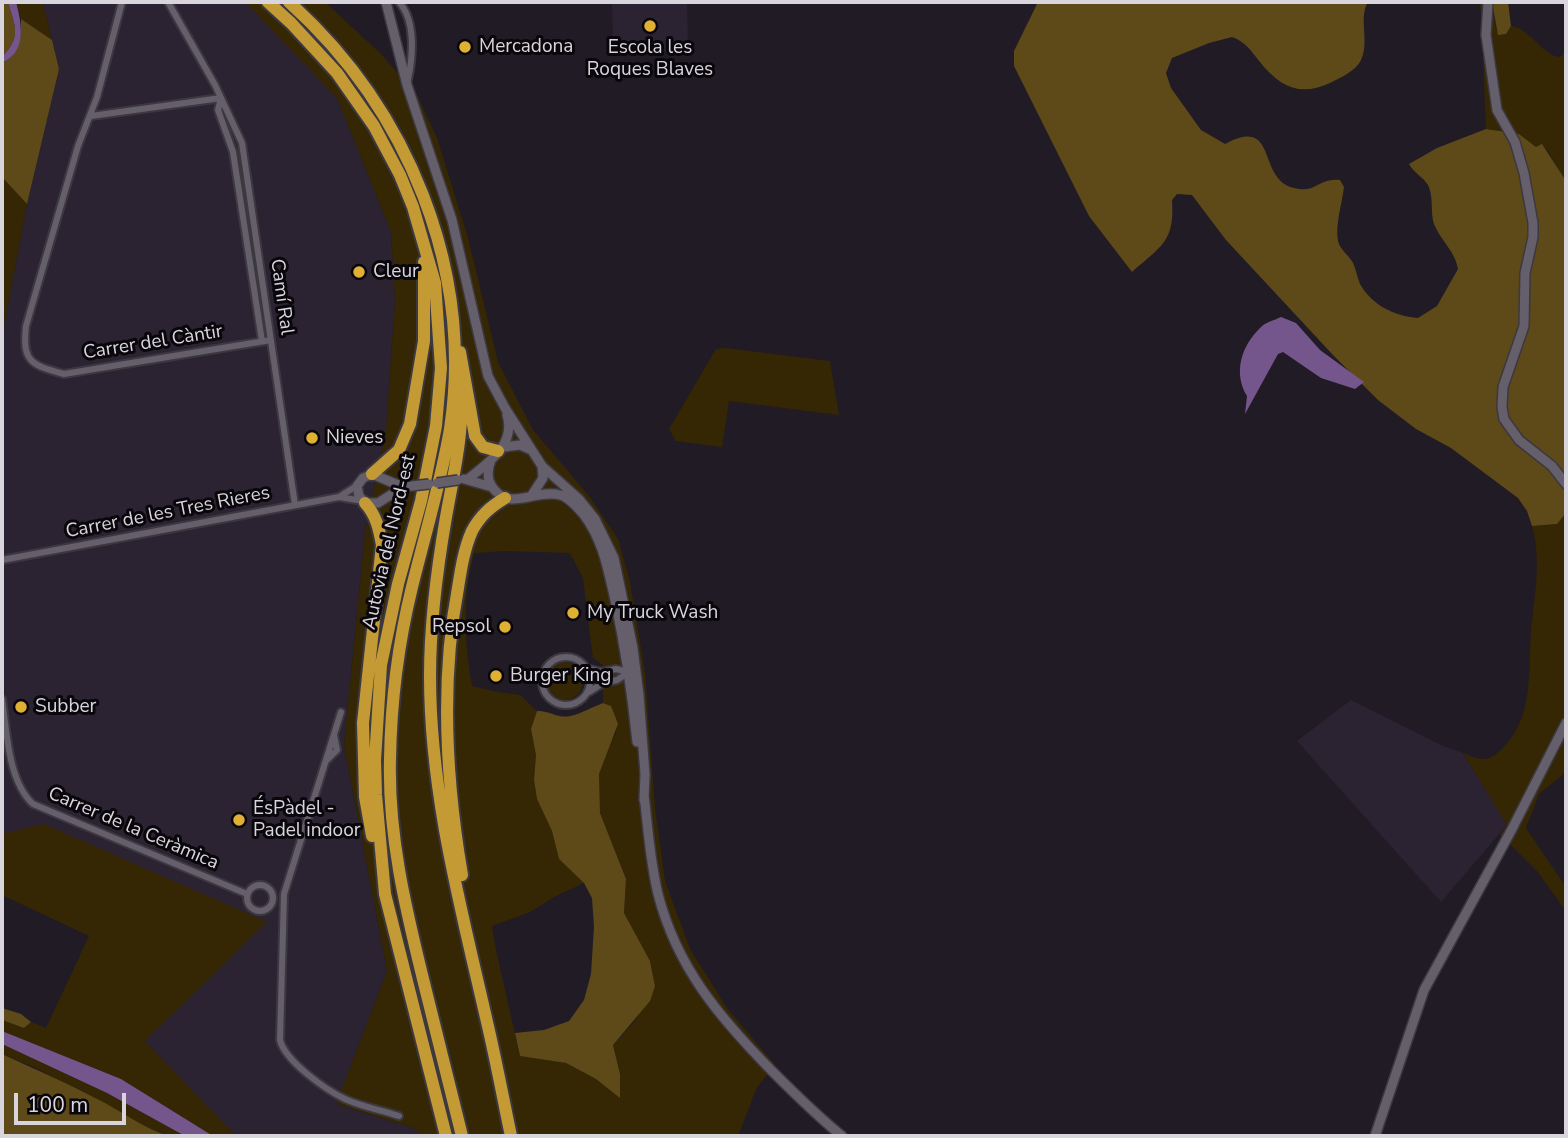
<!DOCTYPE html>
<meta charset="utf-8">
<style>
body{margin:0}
#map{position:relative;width:1568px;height:1138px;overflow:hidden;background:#211b26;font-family:"Nunito Sans",sans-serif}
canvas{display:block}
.frame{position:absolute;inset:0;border:4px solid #d9d5dc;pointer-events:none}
.scale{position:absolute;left:14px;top:1093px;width:112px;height:32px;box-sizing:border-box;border:4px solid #d9d5dc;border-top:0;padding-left:9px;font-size:21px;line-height:24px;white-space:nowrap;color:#d9d5dc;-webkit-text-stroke:5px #09070b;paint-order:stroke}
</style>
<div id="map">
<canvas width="1568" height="1138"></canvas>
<div class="frame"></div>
<div class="scale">100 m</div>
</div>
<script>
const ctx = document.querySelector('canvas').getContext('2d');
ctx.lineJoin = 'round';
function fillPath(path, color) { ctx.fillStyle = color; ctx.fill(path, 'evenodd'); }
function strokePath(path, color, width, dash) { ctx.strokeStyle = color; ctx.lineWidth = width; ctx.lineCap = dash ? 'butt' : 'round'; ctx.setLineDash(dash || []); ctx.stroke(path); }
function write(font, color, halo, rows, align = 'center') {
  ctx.font = font + ' "Nunito Sans",sans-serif'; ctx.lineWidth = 6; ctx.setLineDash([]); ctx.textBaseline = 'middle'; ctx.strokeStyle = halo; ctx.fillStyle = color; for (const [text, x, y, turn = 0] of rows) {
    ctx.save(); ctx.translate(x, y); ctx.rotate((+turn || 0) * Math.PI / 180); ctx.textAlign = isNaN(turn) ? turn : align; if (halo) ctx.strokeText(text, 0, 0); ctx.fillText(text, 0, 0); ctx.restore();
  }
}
const built = new Path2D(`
 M43,2H247L337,98L391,232L395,300L386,431L365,532L344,745L387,971L336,1104L416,1129L421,1136H236L145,1041L266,923L44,825L2,834V337L27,204L59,69Z
 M612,2H687L688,50L613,55Z
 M1351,700L1443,746L1463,753L1507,825L1441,902L1297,741Z`);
const green = new Path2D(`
 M16,2H43L52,40L21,19Z
 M245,2H325L381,54L418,97L437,138L468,238L498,362L533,430L589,496L618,539L630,582L645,673L655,808L665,881L690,949L727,1008L775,1065L757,1087L738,1136H421L416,1129L336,1104L387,971L344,745L365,532L386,431L395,300L391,232L337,98ZM505,551L570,553L583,578L593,658L603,665V703L611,706L616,733L604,756L599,774L600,813L626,879L624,913L650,961L655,986L635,1021L613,1045L620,1074V1097L596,1079L566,1063L520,1056L496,950L492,926L530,912L554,897L584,883L559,859L552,831L537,799L534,780L536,755L531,729L537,711L520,695L498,692L472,686C464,636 462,603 474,553Z
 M1479,2H1492L1496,28L1506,34L1511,26C1533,30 1539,53 1559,57L1566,53V176L1563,177L1547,149L1536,147L1519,134L1486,129L1481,13Z
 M2,177L27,204L2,337Z
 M725,348L830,361L839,415L729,401L722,447L676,441L669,429L716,349Z
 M1566,513V772L1539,794L1526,828L1566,887V911L1537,871L1500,834L1507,825L1463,753C1471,756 1481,761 1489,758C1494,756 1499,752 1502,749C1534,717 1528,673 1531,632C1534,597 1542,561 1532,526L1557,524Z
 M545 681a19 19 0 1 1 38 0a19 19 0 1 1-38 0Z
 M44,824L267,922L145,1041L236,1136H213L121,1079L2,1031V1020L24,1028L31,1022L46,1028L89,936L2,895V834Z
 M2,1044L107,1093L185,1136H168L149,1129L36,1068L2,1054Z`);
const forest = new Path2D(`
 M2,2H8C15,27 22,36 2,57Z
 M1038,2H1368C1358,18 1370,42 1361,60C1356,71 1340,78 1330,83C1300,97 1280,87 1260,62C1251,51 1246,42 1232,37L1209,43L1172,58L1166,73L1171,88L1201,130L1225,144C1279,115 1256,179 1294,188C1316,194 1319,177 1340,180L1344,187C1342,204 1335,225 1338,241C1340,250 1349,255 1353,263C1356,269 1357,277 1360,284C1372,305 1394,316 1418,318L1437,306L1458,269C1455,251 1441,241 1434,224C1430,212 1434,197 1428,185C1423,177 1414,173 1409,164L1437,148L1486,129L1519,134L1536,147L1542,144L1566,181V513L1557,524L1532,526L1527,511L1518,498L1451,448L1416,429L1378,400L1333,355L1226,240L1192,195L1177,194L1172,200C1175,242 1161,246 1132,272L1089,216L1014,66V51Z
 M1492,2H1508L1511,26L1506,34L1498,35Z
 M21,19L52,40L59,69L27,204L2,177V63C20,55 21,38 21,19Z
 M603,703L611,706L618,724L599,774L600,813L626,879L624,913L650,961L655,986L650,1001L613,1045L620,1074V1098L596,1079L566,1063L520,1056L515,1033L544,1030L569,1021L584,1000L591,974L594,927L592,898L584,883L559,859L552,831L537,799L534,780L536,755L531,729L537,711C548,710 559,719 570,716C581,714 592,707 603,703Z
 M2,1008L21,1014L31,1022L24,1028L2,1020Z
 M2,1054C37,1070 71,1085 105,1103C126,1115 145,1128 168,1136H2Z`);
const water = new Path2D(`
 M8,2H16C22,24 27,52 2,63V57C22,36 15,27 8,2Z
 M1281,317L1296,323L1320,350L1364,382L1355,389L1321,378L1283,352L1278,354L1245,414L1247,396C1233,373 1241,346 1261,327C1266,322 1275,320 1281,317Z
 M2,1031L121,1079L213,1136H185L107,1093L2,1044Z`);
const minor = new Path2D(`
 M122,2L97,97L78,146L26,326C22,362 31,365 64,374L271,340
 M168,2L215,85L242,143L295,505
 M399,2C416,21 413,56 408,80
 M91,116L221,98L218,110L233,152L262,341
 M339,497L358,485
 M2,560L339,497L363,501
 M542 681a24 24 0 1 1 48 0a24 24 0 1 1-48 0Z
 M586,668L601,672L616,669L628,672
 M589,692L603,683L617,680L628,673
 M2,699C7,732 8,781 33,804L247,894
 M341,712L284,894L280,1040C285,1061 326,1090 345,1099C362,1107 382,1110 399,1116
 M326,761L337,750L334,735
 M247 898a13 13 0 1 1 26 0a13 13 0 1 1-26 0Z`);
const secondary = new Path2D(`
 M386,2L407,85L452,220L488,376L505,408L542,466L579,499L595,519L614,558L633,648L639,695L645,774L644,800
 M1488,2L1486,35L1497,110L1515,142L1524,173L1533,223V237L1525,273L1524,326L1503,387L1502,407L1504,419L1519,440L1552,466L1566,484
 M504,447L520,445L531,450
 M491,460C488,468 487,478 491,485C508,514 536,488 560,495C569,497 578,508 584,515C603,540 608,570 615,600C625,647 632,694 637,742
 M372,474L403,487L378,503H365L359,496L357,486L363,478Z
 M464,479L492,487
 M468,479C489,462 516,445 507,415
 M532,495L543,478L542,466
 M644,795C648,828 650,861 658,894C677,968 720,1018 772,1071C794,1093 817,1116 842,1136
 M1375,1136L1424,990L1512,829L1566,723`);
const motorway = new Path2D(`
 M268,2L291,23L337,73L374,126L400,175L413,207L435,283L441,368L436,426L421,501L398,584L381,665L375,760L376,795L385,894L446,1136
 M289,2C408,109 474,269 450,429C441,482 425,534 412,587C398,644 391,701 390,759C388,834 405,906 423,979C436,1031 449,1084 462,1136
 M460,352L475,436L483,447L498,451
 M461,391C464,432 453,477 446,517C437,569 430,623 430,676C430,794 461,908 487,1022C496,1060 503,1098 511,1136
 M372,474L399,450L410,424L424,341V262
 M365,503C376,515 379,528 382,545L363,723L365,797L372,836
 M462,875C446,781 440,682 458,588C461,569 464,549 472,531C480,516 490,507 505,498`);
const secondaryBridge = new Path2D(`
 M437,483L458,480
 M403,487L429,484`);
const markers = [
 [650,26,7,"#e0b034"],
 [465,47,7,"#e0b034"],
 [359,272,7,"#e0b034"],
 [312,438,7,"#e0b034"],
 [573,613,7,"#e0b034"],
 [505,627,7,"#e0b034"],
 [496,676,7,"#e0b034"],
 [21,707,7,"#e0b034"],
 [239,820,7,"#e0b034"]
];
const poiNames = [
 ["Mercadona",479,47],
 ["Escola les",650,48,"center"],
 ["Roques Blaves",650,70,"center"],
 ["Cleur",373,272],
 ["Nieves",326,438],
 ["My Truck Wash",587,613],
 ["Repsol",491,627,"right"],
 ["Burger King",510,676],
 ["Subber",35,707],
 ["ÉsPàdel -",253,809],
 ["Padel indoor",253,831]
];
const streetNames = [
 ["Camí Ral",281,297,82],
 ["Carrer del Càntir",153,343,-9],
 ["Carrer de les Tres Rieres",168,513,-11],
 ["Autovia del Nord-est",390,542,-77],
 ["Carrer de la Ceràmica",133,829,23]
];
fillPath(built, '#2b2332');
fillPath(green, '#352703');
fillPath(forest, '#5e4a18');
fillPath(water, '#75568c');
strokePath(minor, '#3c3840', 10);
strokePath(secondary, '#3c3840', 12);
strokePath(motorway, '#3c3840', 16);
strokePath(minor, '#655e6b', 6);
strokePath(secondary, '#655e6b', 9);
strokePath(motorway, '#c39a33', 12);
strokePath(secondaryBridge, '#3c3840', 12, []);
strokePath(secondaryBridge, '#655e6b', 9);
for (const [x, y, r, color] of markers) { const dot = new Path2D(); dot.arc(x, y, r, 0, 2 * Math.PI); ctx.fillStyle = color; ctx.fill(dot); strokePath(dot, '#09070b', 2.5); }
write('19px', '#d9d5dc', '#09070b', poiNames, 'left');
write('19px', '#d9d5dc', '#09070b', streetNames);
</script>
